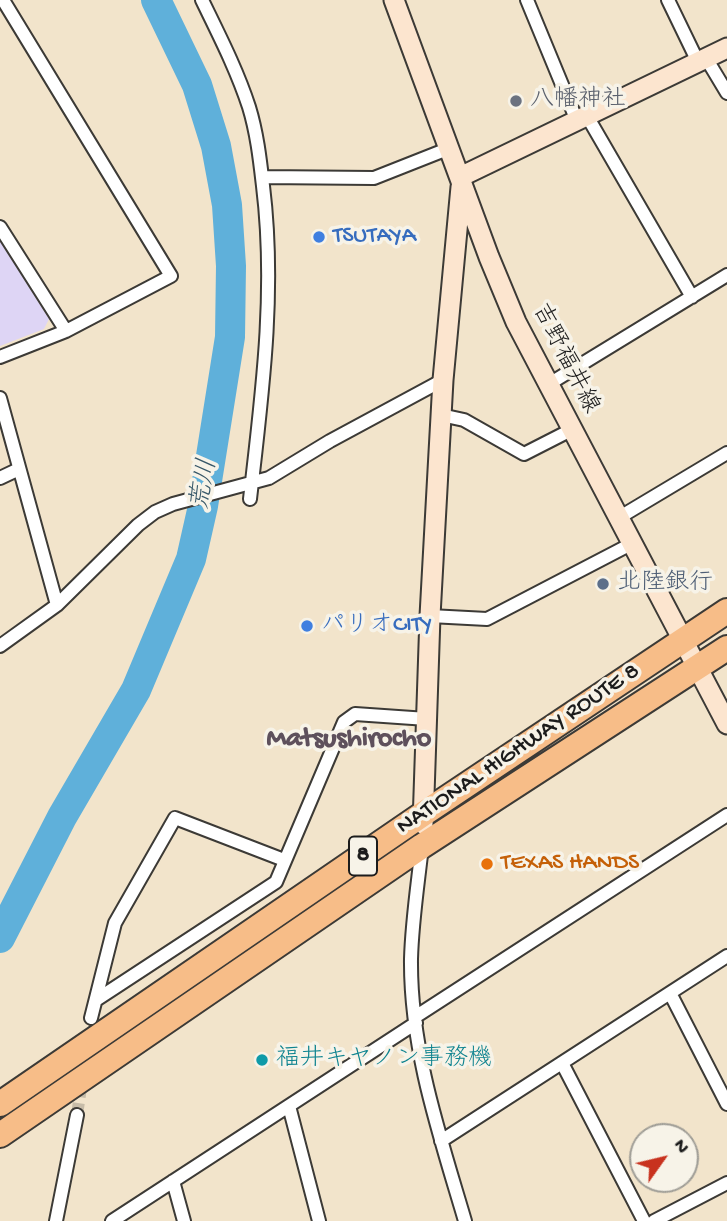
<!DOCTYPE html>
<meta charset="utf-8">
<style>
body{margin:0}
#map{position:relative;width:727px;height:1221px;overflow:hidden;background:#f2e4cb;font-family:"Gochi Hand",sans-serif}
canvas{display:block}
.north{position:absolute;left:629px;top:1123px;width:70px;height:70px;box-sizing:border-box;background:#f7f3e8;border:2px solid #9f9d96;border-radius:50%;rotate:56deg;font-size:19px;font-weight:700;line-height:28px;text-align:center;color:#1c1c1c}
.north::after{content:'';display:block;margin:auto;width:24px;height:32px;background:#c8321e;clip-path:polygon(50% 0,100% 100%,50% 72%,0 100%)}
</style>
<div id="map">
<canvas width="727" height="1221"></canvas>
<div class="north">N</div>
</div>
<script>
const ctx = document.querySelector('canvas').getContext('2d');
ctx.lineJoin = 'round';
function fillPath(path, color) { ctx.fillStyle = color; ctx.fill(path, 'evenodd'); }
function strokePath(path, color, width, dash) { ctx.strokeStyle = color; ctx.lineWidth = width; ctx.lineCap = dash ? 'butt' : 'round'; ctx.setLineDash(dash || []); ctx.stroke(path); }
function write(font, color, halo, rows, align = 'center') {
  ctx.font = font + ' "Gochi Hand","Klee One",sans-serif'; ctx.lineWidth = 7; ctx.setLineDash([]); ctx.textBaseline = 'middle'; ctx.strokeStyle = halo; ctx.fillStyle = color; for (const [text, x, y, turn = 0] of rows) {
    ctx.save(); ctx.translate(x, y); ctx.rotate((+turn || 0) * Math.PI / 180); ctx.textAlign = isNaN(turn) ? turn : align; if (halo) ctx.strokeText(text, 0, 0); ctx.fillText(text, 0, 0); ctx.restore();
  }
}
const built = new Path2D(`
 M0,241L49,319L44,329L0,346Z`);
const river = new Path2D(`
 M0,938L62,817L136,690L191,559L203,506L230,337L231,266L227,205L216,146L197,85L156,0`);
const streetTunnel = new Path2D(`
 M77,1115L82,1081`);
const street = new Path2D(`
 M202,0C219,35 237,70 249,107C257,133 260,160 263,186C276,291 262,395 250,499
 M527,0L577,121
 M668,0L698,62
 M706,58L727,93
 M587,116L692,297
 M262,177L374,178L450,148
 M0,227L66,331
 M0,357L66,331L171,276L3,0
 M549,384L727,275
 M0,398L57,605
 M441,415L464,420L524,454L573,429
 M0,478L19,469
 M620,517L727,453
 M430,616L487,619L633,543
 M0,646L57,605L138,525L155,512L173,504L269,478L330,441L443,380
 M422,846C418,883 412,921 411,959C410,1049 440,1136 465,1221
 M670,993L727,1104
 M96,1000L276,882L344,722L355,714L427,719
 M415,1017L727,815
 M91,1018L115,923L175,818L284,860
 M562,1063L644,1221
 M289,1106L319,1221
 M441,1141L727,956
 M173,1181L184,1221
 M56,1221L77,1115
 M112,1221L416,1023
 M654,1221L727,1183`);
const secondary = new Path2D(`
 M394,0L489,257L516,322L727,724
 M460,177L727,48
 M423,824L430,616L443,380L461,187`);
const highway = new Path2D(`
 M0,1104L423,814L727,611
 M0,1135L422,846L727,648`);
const markers = [
 [516,101,7,"#6b7280"],
 [319,237,7,"#3f7fe0"],
 [603,584,7,"#5c6f8a"],
 [307,626,7,"#3f7fe0"],
 [487,864,7,"#e8710a"],
 [262,1060,7,"#0f9aa8"]
];
const shields = [
 [363,856,28]
];
const shieldNames = [
 ["8",363,856]
];
const worshipNames = [
 ["八幡神社",530,101]
];
const shopNames = [
 ["TSUTAYA",333,237],
 ["パリオCITY",321,626]
];
const streetNames = [
 ["吉野福井線",564,359,63],
 ["NATIONAL HIGHWAY ROUTE 8",519,750,-34]
];
const serviceNames = [
 ["北陸銀行",617,584]
];
const foodNames = [
 ["TEXAS HANDS",501,864]
];
const cultureNames = [
 ["福井キヤノン事務機",276,1060]
];
const waterNames = [
 ["荒川",206,485,-80]
];
const quarterNames = [
 ["Matsushirocho",349,741]
];
fillPath(built, '#ded5f5');
strokePath(river, '#5fb0da', 30);
strokePath(streetTunnel, '#c7bca8', 12, [12, 6]);
strokePath(street, '#3c3a36', 16);
strokePath(secondary, '#3c3a36', 23);
strokePath(highway, '#3c3a36', 28);
strokePath(street, '#fff', 12);
strokePath(secondary, '#fce5cf', 19);
strokePath(highway, '#f7bd88', 24);
for (const [x, y, r, color] of markers) { const dot = new Path2D(); dot.arc(x, y, r, 0, 2 * Math.PI); ctx.fillStyle = color; ctx.fill(dot); strokePath(dot, '#f7f3e8', 2.5); }
for (const [x, y, w] of shields) { const box = new Path2D(); box.roundRect(x - w / 2, y - 19.5, w, 39, 5); ctx.fillStyle = '#f7f3e8'; ctx.fill(box); strokePath(box, '#1c1c1c', 2); }
write('bold 23px', '#1c1c1c', null, shieldNames);
write('24px', '#5b616d', '#f7f3e8', worshipNames, 'left');
write('24px', '#366cbe', '#f7f3e8', shopNames, 'left');
write('24px', '#1c1c1c', '#f7f3e8', streetNames);
write('24px', '#4e5e75', '#f7f3e8', serviceNames, 'left');
write('24px', '#c56008', '#f7f3e8', foodNames, 'left');
write('24px', '#0d838f', '#f7f3e8', cultureNames, 'left');
write('italic 26px', '#375768', '#f7f3e8', waterNames);
write('bold 28px', '#5e505c', '#f7f3e8', quarterNames);
</script>
